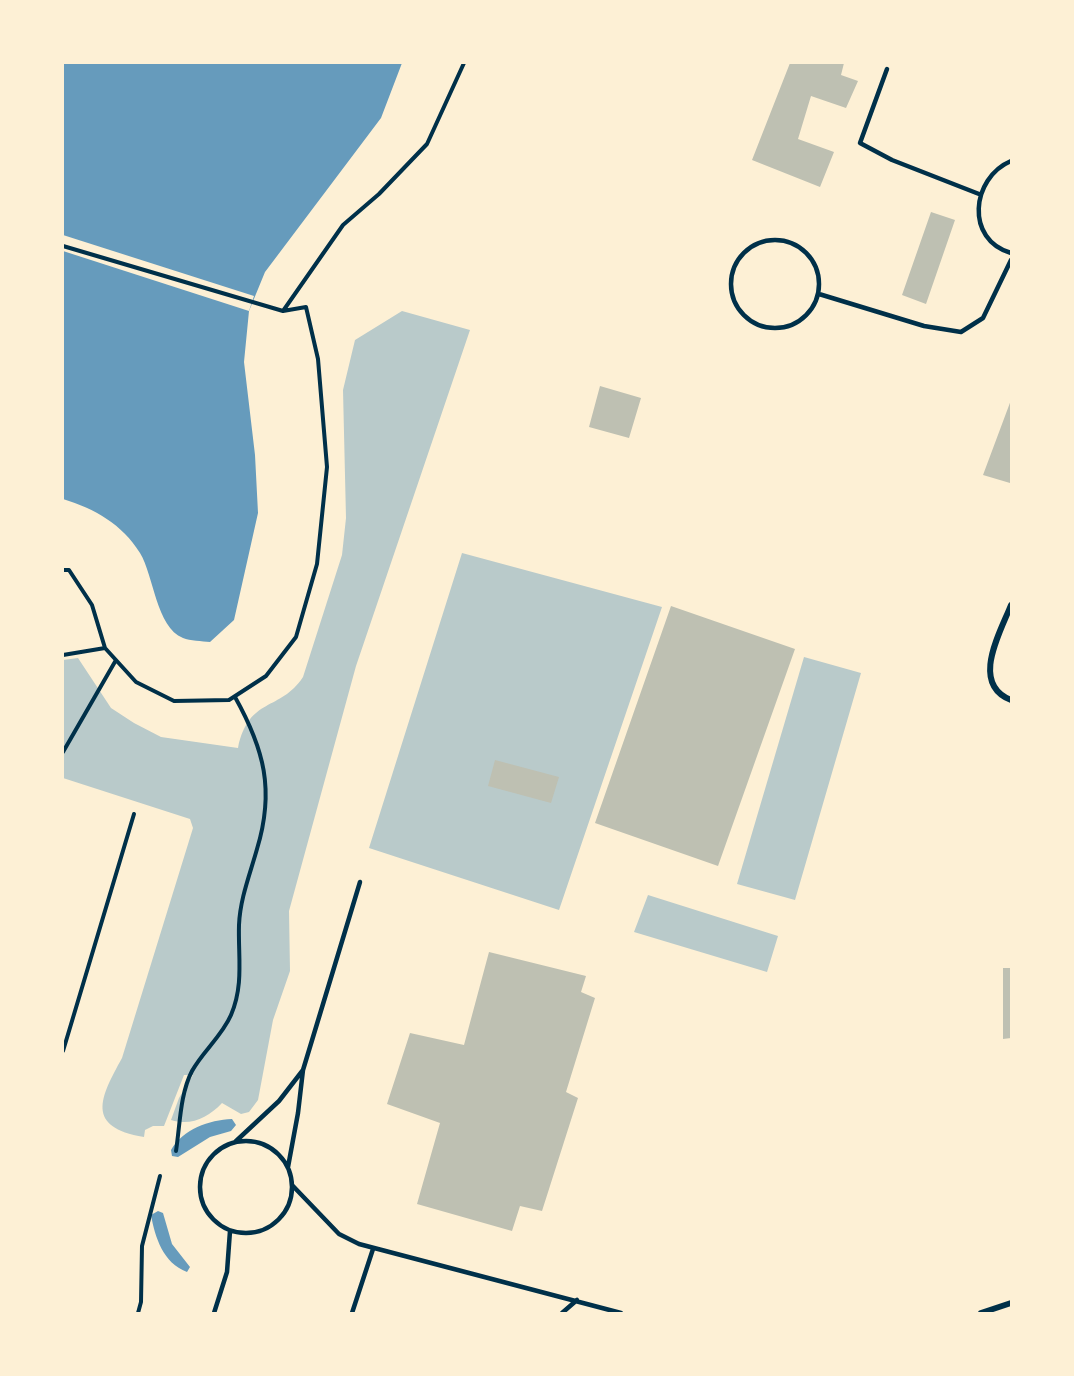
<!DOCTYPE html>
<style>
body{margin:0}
#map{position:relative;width:1074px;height:1376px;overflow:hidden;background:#fdf0d5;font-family:Overpass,sans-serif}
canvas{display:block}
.frame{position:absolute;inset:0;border:64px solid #fdf0d5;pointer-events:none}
</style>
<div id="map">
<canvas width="1074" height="1376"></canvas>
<div class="frame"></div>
</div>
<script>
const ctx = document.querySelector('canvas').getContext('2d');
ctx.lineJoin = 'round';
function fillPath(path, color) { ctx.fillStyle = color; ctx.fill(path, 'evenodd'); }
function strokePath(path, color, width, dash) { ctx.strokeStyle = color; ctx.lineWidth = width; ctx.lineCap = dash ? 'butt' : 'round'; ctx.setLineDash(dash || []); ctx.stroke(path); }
const green = new Path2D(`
 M402,311L470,330L356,666L289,911L290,971L273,1020L258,1100L249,1112L241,1114L222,1103C208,1118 191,1126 171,1120L179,1098L193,1075H184L164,1126H153L145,1130L144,1137C85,1127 100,1098 122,1058L193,828L190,819L63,778V660L78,658L111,708L134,723L161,737L238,748C249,696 280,712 303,677L342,555L346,518L343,390L355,340Z
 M462,553L662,607L559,910L369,848Z
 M804,657L861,673L795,900L737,884Z
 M648,895L778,936L767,972L634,932Z`);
const water = new Path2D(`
 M63,63H402L381,118L265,272L249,311L244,362L255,455L258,513L234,620L210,642C202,641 190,641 183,638C156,627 154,576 140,553C122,524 95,509 63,499Z
 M232,1119L236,1125L231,1131L210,1137L178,1157L172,1156L171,1150C183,1129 209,1120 232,1119Z
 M158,1211L163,1213L172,1244L190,1267L187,1272C163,1263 155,1237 151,1215Z`);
const pier = new Path2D(`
 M63,235L254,296L249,311L63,251Z`);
const building = new Path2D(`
 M790,63H844L841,75L858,81L846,108L811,96L798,139L834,152L820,187L752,160Z
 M931,212L955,220L926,304L902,295Z
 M600,386L641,398L629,438L589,427Z
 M1011,400V481L1010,483L983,475Z
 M671,606L795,649L718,866L595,823Z
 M495,760L559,777L551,803L488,786Z
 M489,952L586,976L581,992L595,998L566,1092L578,1098L542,1211L520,1206L512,1231L417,1204L440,1123L387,1104L410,1033L464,1045Z
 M1003,968H1011V1038L1003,1039Z`);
const path = new Path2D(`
 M63,246L283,311
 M63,570H69L92,605L105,648L136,682L174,701L229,700L266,676L296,637L317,564L327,467L318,359L306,307L283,311L343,225L379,194L427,144L464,63
 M63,655L105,648
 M63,752L116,660
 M63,1051L134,814
 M176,1151C180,1125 180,1094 192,1071C203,1051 222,1036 231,1015C244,985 238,956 239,925C240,899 250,874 257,849C275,790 264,749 235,697
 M138,1313L141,1302L142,1246L160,1176`);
const service = new Path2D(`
 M887,69L860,143L892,160L979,194
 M1011,161C971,178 965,240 1011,253
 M731 284a44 44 0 1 1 88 0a44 44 0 1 1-88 0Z
 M819,294L924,326L961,332L983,318L1011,260
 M200 1187a46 46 0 1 1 92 0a46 46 0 1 1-92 0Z
 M235,1142L279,1101L303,1070
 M288,1167L298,1113L303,1070L360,882
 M292,1185L339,1234L359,1244L621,1313
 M214,1313L227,1272L230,1231
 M352,1313L373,1249
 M562,1313L577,1300`);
const minor = new Path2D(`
 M1011,605C1000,633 970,684 1011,700
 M981,1313L1011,1303`);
fillPath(green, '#b9caca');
fillPath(water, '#669bbc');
fillPath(pier, '#fdf0d5');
fillPath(building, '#bec0b2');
strokePath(path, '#003049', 4);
strokePath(service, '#003049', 4.5);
strokePath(minor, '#003049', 6);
</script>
